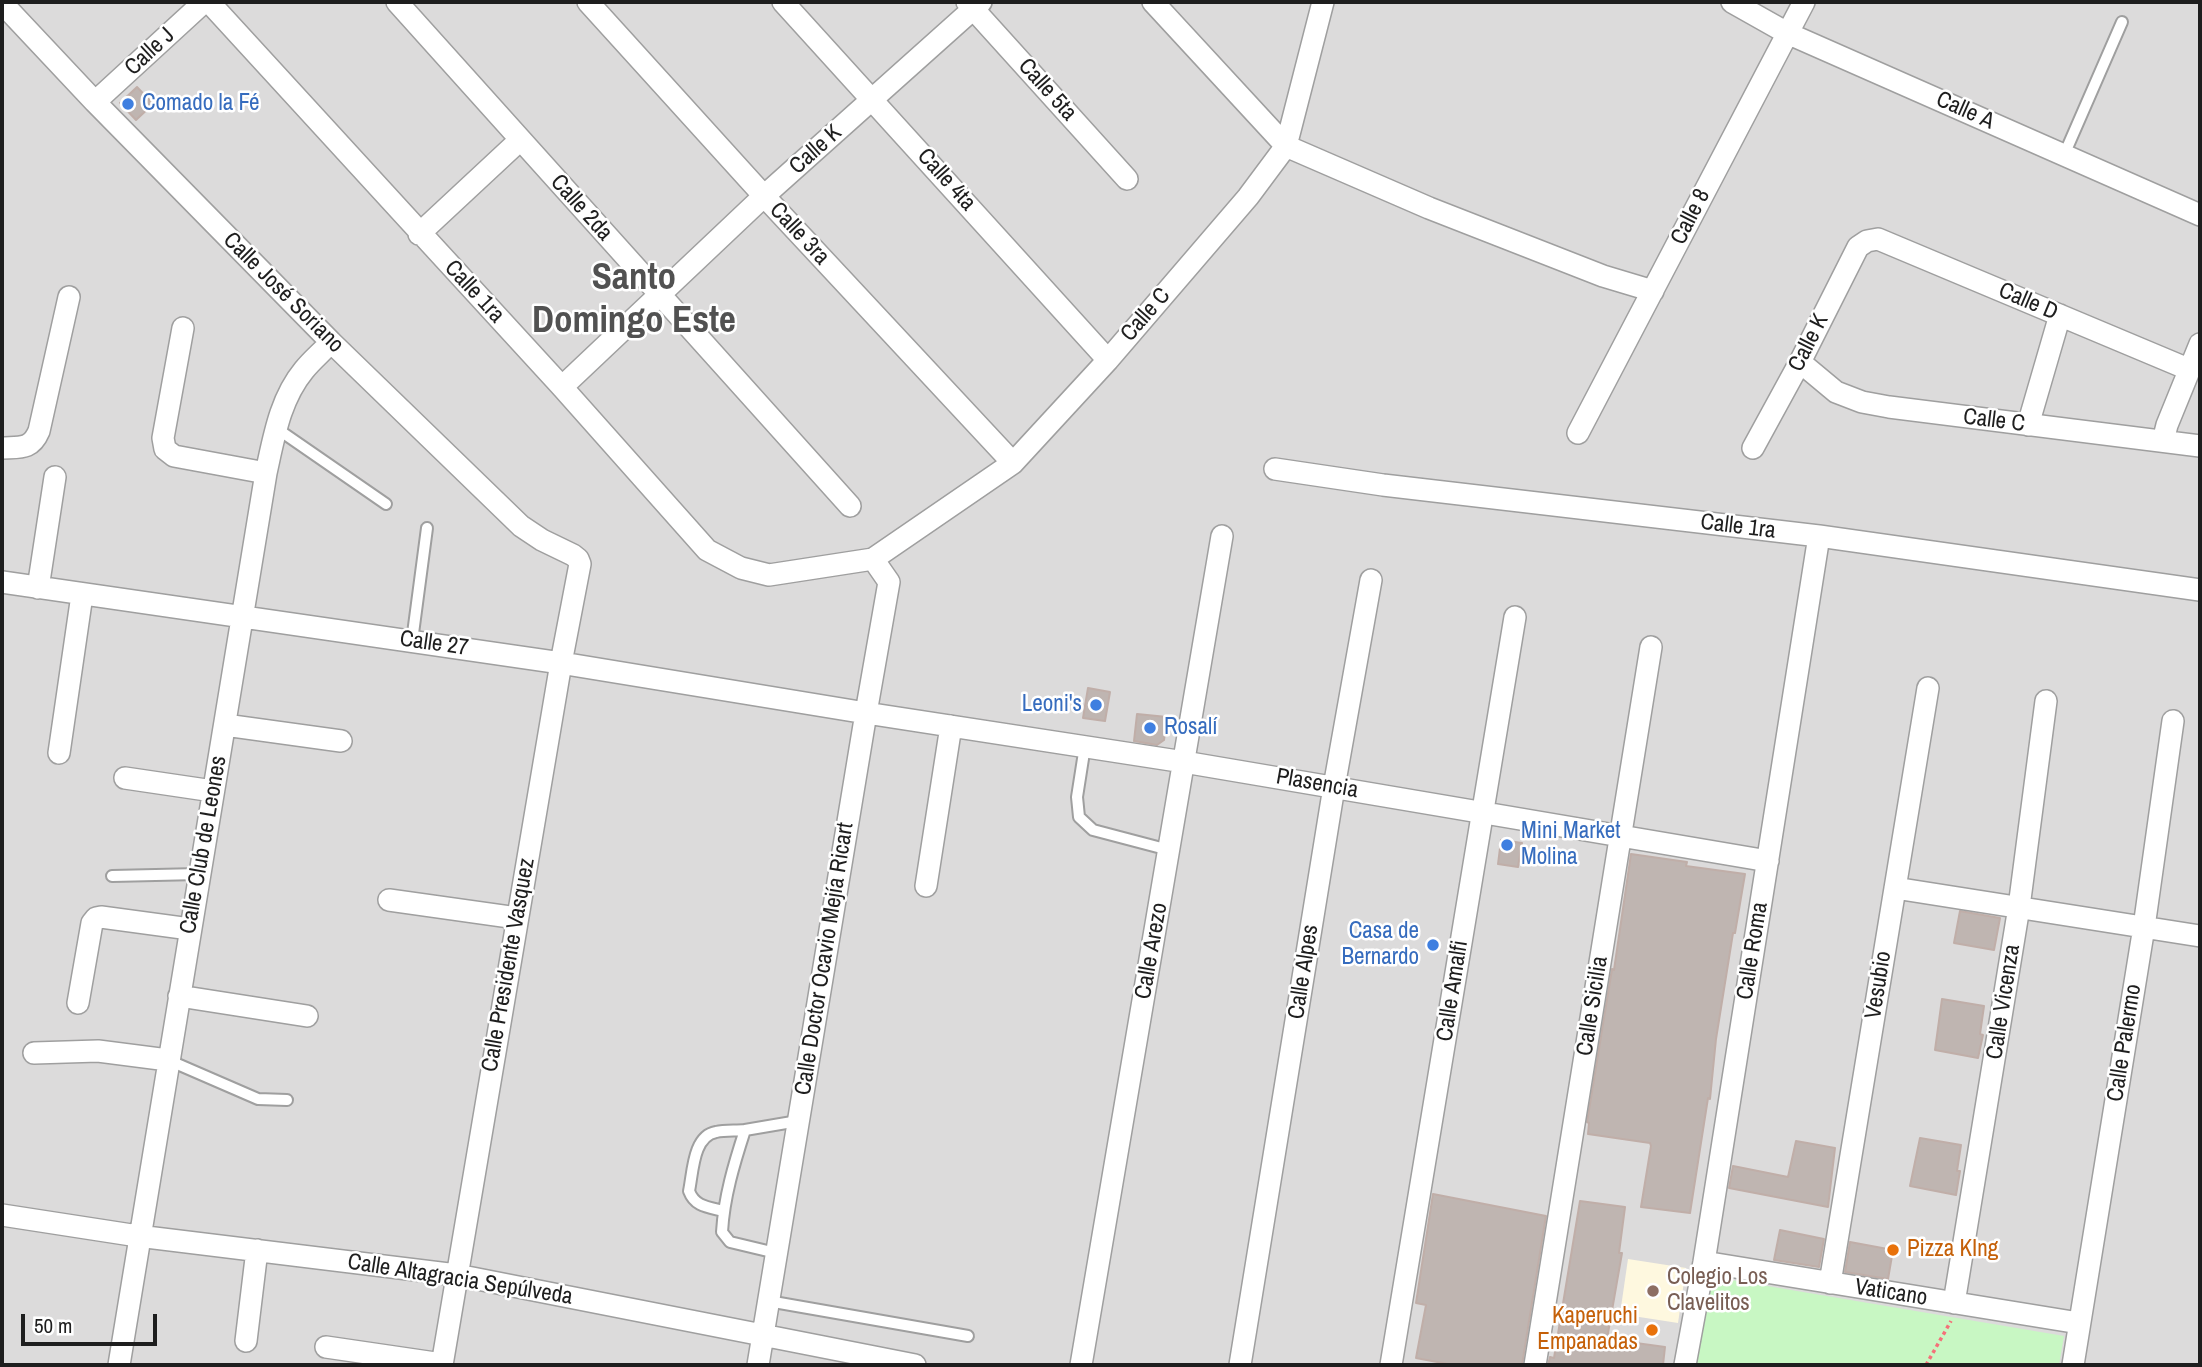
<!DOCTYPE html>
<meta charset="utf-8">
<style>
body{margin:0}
#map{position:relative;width:2202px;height:1367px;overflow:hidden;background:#efeae5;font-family:"Archivo Narrow",sans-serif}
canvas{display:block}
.frame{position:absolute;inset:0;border:4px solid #1e1e1e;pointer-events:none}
.scale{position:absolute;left:21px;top:1314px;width:136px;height:32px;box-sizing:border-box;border:4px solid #1e1e1e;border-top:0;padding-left:9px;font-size:21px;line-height:24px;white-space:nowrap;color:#1e1e1e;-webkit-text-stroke:5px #fff;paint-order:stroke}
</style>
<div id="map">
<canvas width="2202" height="1367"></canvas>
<div class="frame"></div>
<div class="scale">50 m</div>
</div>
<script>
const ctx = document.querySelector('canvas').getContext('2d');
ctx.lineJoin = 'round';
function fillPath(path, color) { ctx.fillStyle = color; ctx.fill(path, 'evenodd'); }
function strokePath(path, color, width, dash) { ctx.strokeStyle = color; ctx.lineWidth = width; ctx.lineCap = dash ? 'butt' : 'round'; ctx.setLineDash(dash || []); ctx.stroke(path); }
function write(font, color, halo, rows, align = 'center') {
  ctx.font = font + ' "Archivo Narrow",sans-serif'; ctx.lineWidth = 5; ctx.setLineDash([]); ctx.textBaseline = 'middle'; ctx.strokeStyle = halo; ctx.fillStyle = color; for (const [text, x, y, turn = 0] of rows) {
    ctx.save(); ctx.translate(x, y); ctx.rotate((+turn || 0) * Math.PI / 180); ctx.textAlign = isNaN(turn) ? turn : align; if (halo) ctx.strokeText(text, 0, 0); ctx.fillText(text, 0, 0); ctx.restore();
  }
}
const residential = new Path2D(`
 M2,2H2200V1365H2Z`);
const education = new Path2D(`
 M1628,1259L1686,1268L1678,1323L1620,1314Z`);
const park = new Path2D(`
 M1708,1276L2064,1336L2059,1365H1695Z`);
const building = new Path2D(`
 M137,87L153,104L136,120L120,103Z
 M1088,688L1110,692L1105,721L1083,718Z
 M1137,714L1167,717L1164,740L1157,745L1134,741Z
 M1501,840L1522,843L1518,867L1498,864Z
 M1631,854L1687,862L1686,866L1745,874L1735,933H1733L1716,1039L1710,1099L1708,1098L1690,1213L1641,1207L1651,1146L1650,1143L1588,1134L1589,1123L1587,1122L1612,969L1614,970Z
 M1960,911L2000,918L1994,950L1954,943Z
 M1942,999L1984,1006L1980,1034L1983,1035L1978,1058L1935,1050Z
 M1920,1138L1961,1145L1957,1171H1960L1956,1195L1910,1186Z
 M1796,1141L1835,1148L1828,1207L1729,1188L1733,1166L1788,1177Z
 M1433,1194L1546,1216L1522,1365H1453L1416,1358L1426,1305L1416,1303Z
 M1580,1201L1625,1207L1619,1253H1622L1607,1339L1665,1347L1663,1365H1548L1550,1357L1554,1358Z
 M1780,1230L1824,1239L1819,1267L1774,1260Z
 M1850,1242L1893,1250L1888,1279L1845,1272Z`);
const path = new Path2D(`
 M1926,1365L1951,1321`);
const lane = new Path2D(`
 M2064,155L2122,22
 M276,428L386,504
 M412,641L427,528
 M1085,746L1077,797L1079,817L1093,830L1169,850
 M112,876L199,874
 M168,1060L258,1099L287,1100
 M724,1211C708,1207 695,1207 689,1191C693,1172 693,1136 716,1132C725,1130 736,1131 745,1130
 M776,1253L730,1242L722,1232C724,1197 734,1164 745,1130L798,1121
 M768,1301L968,1336`);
const street = new Path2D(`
 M209,2L562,387L707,550L741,568L769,575L873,559L1013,463L1108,360L1248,197L1286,146L1323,2
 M397,2L850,506
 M588,2L764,196L1013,463
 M783,2L1108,360
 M967,2L1127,179
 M1153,2L1286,146L1429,208L1603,276L1653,291
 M1732,2L1787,33L2200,215
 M2,3L95,102L331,342L521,526L542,540L573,555L578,559L580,564L561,663L442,1365
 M95,102L204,2
 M419,234L520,140
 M183,328L163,438L165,449L174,456L266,473
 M1800,362L1836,392L1862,402L1889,407L2200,446
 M562,387L764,196L981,2
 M2028,425L2060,315
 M1578,433L1804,2
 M2163,441L2167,425L2200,344
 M2,448C20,447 31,450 39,431L69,297
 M1753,448L1800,362L1858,247L1867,241L1878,239L2188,369
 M1275,469L1383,485L1819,536L2200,590
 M2,582L561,663L866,713L1184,762L1768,861
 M38,588L55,477
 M225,725L341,741
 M59,753L82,595
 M125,778L213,791
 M926,886L951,726
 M1895,888L2200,936
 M389,900L517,918
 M179,996L307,1016
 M78,1003L92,923L96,918L101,917L190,929
 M34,1053L98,1051L168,1060
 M2,1215L138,1236L457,1275L915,1365
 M1704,1262L2079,1323
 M1830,1283L1928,688
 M1954,1303L2019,907L2046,701
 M246,1341L257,1250
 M326,1347L442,1364
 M119,1365L266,473C274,437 280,399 304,370C312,360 322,352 331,342
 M758,1365L866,713L889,582L873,559
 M1081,1365L1222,536
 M1240,1365L1334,787L1371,580
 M1391,1365L1515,617
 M1535,1365L1651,647
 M1685,1365L1704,1262L1819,536
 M2073,1365L2144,927L2173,721`);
const markers = [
 [128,104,7,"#3f7fe0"],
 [1096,705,7,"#3f7fe0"],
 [1150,728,7,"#3f7fe0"],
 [1507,845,7,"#3f7fe0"],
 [1433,945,7,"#3f7fe0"],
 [1893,1250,7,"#e8710a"],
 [1653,1291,7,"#8d6e63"],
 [1652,1330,7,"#e8710a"]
];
const streetNames = [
 ["Calle J",150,52,-43],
 ["Calle 5ta",1047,90,48],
 ["Calle A",1965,111,24],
 ["Calle K",816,150,-42],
 ["Calle 4ta",946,180,48],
 ["Calle 2da",581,208,48],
 ["Calle 8",1691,217,-63],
 ["Calle 3ra",799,234,47],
 ["Calle 1ra",474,292,47],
 ["Calle José Soriano",283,293,45],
 ["Calle D",2028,302,23],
 ["Calle C",1146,315,-49],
 ["Calle K",1809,343,-63],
 ["Calle C",1994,421,7],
 ["Calle 1ra",1738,527,7],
 ["Calle 27",434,644,8],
 ["Plasencia",1317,784,10],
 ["Calle Club de Leones",204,845,-80],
 ["Calle Arezo",1152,951,-80],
 ["Calle Roma",1753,951,-81],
 ["Calle Doctor Ocavio Mejía Ricart",825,959,-81],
 ["Calle Presidente Vasquez",509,965,-80],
 ["Calle Alpes",1304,972,-81],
 ["Vesubio",1879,985,-81],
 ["Calle Amalfi",1453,991,-81],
 ["Calle Vicenza",2004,1002,-81],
 ["Calle Sicilia",1593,1006,-81],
 ["Calle Palermo",2125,1043,-81],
 ["Calle Altagracia Sepúlveda",460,1280,9],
 ["Vaticano",1891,1293,9]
];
const shopNames = [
 ["Comado la Fé",142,104],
 ["Leoni's",1082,705,"right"],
 ["Rosalí",1164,728],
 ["Mini Market",1521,832],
 ["Molina",1521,858],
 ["Casa de",1419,932,"right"],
 ["Bernardo",1419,958,"right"]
];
const foodNames = [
 ["Pizza KIng",1907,1250],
 ["Kaperuchi",1638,1317,"right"],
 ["Empanadas",1638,1343,"right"]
];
const educationNames = [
 ["Colegio Los",1667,1278],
 ["Clavelitos",1667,1304]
];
const townNames = [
 ["Santo",634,279],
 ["Domingo Este",634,322]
];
fillPath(residential, '#dcdbdb');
fillPath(education, '#fef8df');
fillPath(park, '#c8f7c3');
fillPath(building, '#bfb5b1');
strokePath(building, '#c0aea8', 2);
strokePath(lane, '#9f9f9f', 14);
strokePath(street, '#9f9f9f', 24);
strokePath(path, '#f47179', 3.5, [3.5, 3.5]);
strokePath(lane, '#fff', 10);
strokePath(street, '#fff', 21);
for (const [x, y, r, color] of markers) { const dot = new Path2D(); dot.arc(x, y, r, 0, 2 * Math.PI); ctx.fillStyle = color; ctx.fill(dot); strokePath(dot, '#fff', 2.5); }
write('23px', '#1e1e1e', '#fff', streetNames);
write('23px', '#366cbe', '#fff', shopNames, 'left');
write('23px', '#c56008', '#fff', foodNames, 'left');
write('23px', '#785e54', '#fff', educationNames, 'left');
write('bold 37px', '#515151', '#fff', townNames);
</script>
